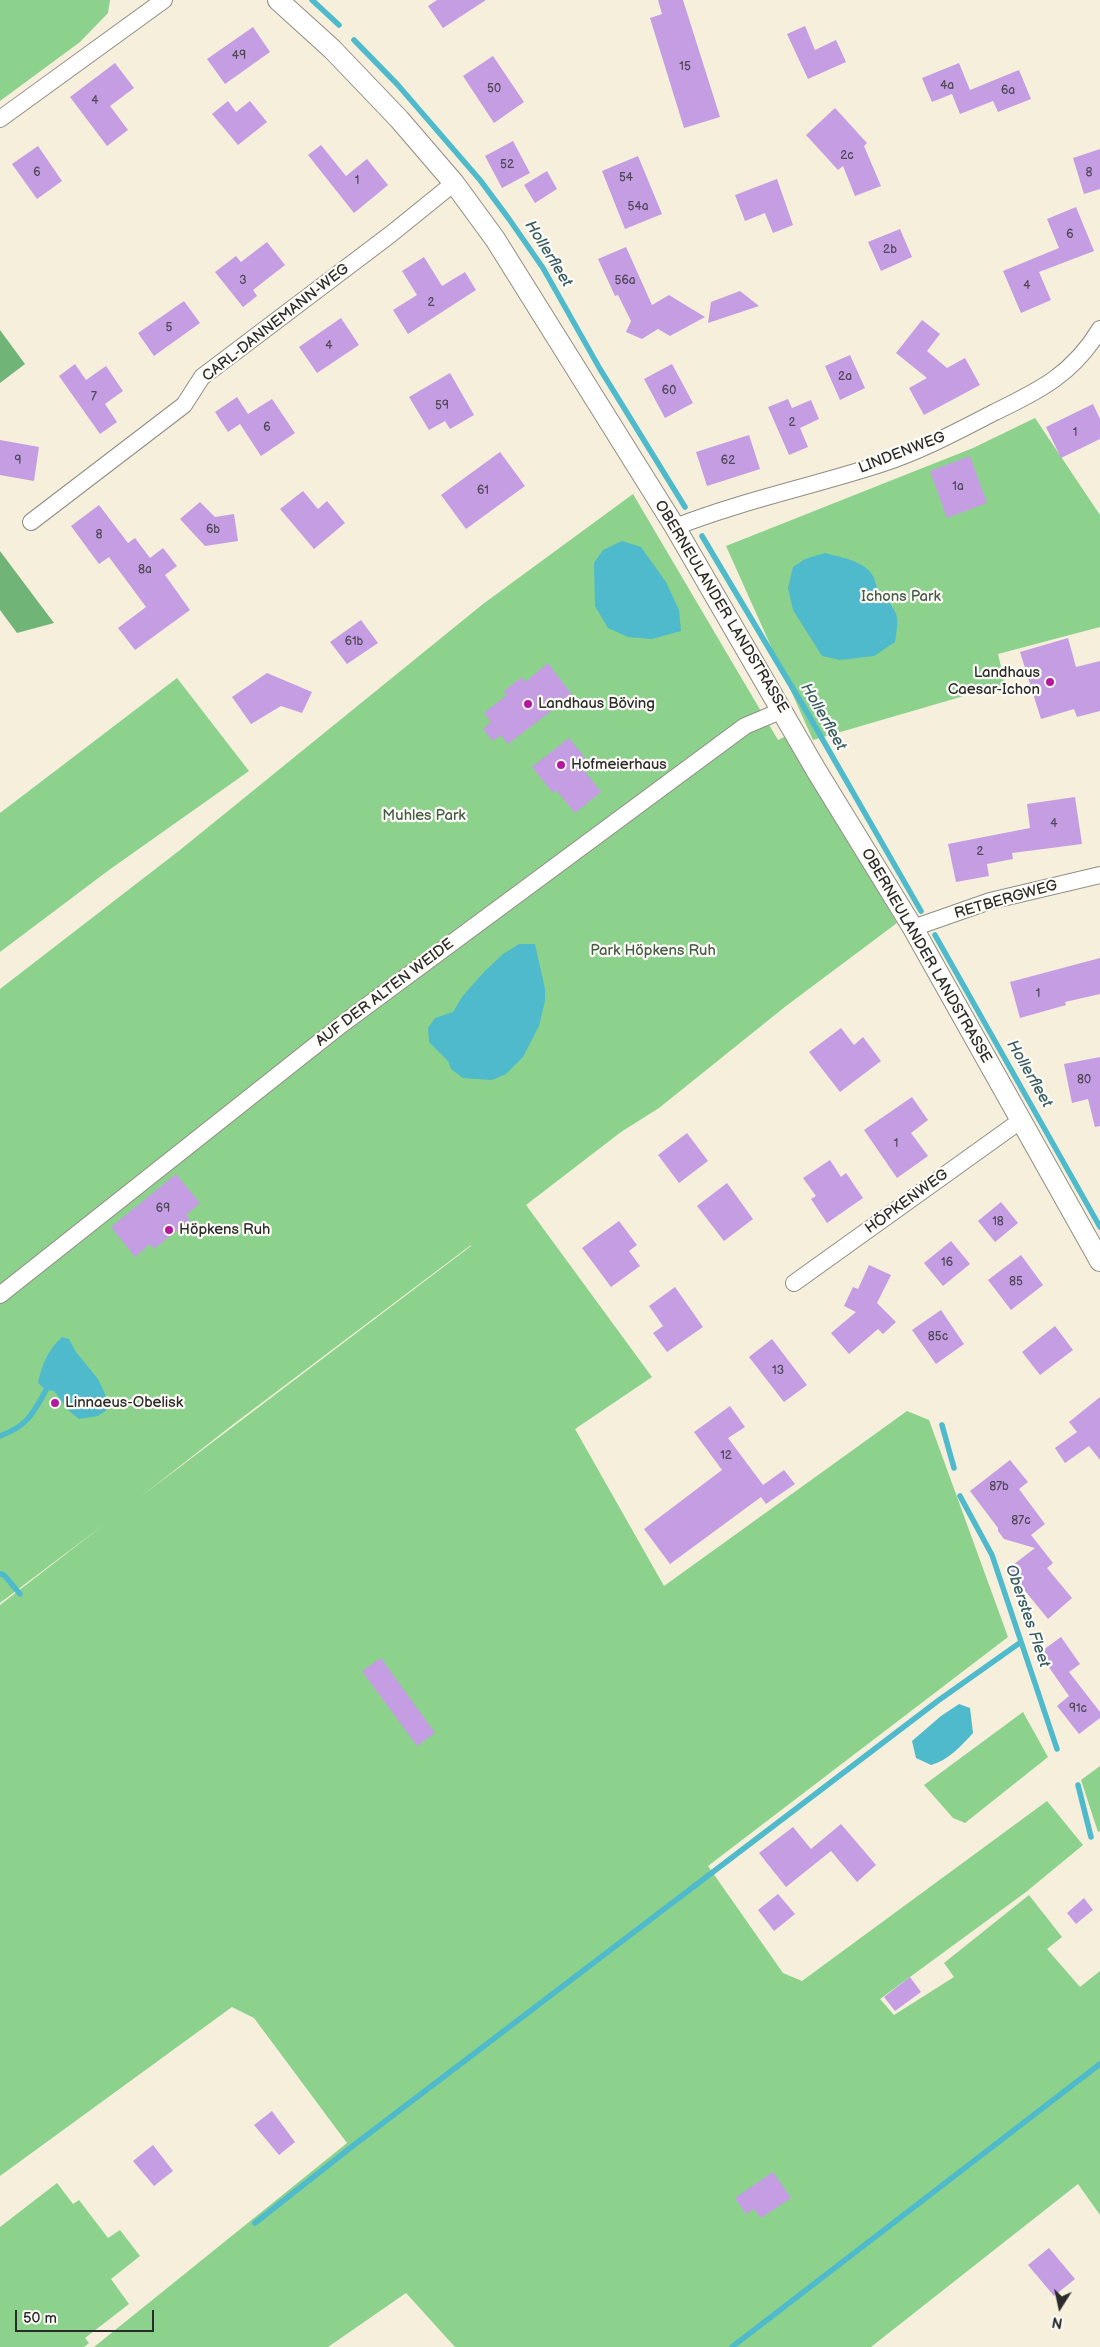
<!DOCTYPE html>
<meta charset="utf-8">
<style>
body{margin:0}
#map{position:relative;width:1100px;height:2347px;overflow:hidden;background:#f5efdc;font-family:"Balsamiq Sans",sans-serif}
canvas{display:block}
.north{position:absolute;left:1035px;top:2282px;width:50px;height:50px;-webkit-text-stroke:4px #fdfcf7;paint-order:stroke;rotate:190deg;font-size:14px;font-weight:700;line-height:20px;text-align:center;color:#2b2b2b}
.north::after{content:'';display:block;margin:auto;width:18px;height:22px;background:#2b2b2b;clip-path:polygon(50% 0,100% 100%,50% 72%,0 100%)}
.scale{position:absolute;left:15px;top:2310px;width:139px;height:22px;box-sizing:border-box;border:2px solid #2b2b2b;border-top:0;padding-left:6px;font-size:15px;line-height:18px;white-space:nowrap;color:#2b2b2b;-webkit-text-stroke:4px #fdfcf7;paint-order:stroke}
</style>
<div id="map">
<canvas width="1100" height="2347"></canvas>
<div class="north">N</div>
<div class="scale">50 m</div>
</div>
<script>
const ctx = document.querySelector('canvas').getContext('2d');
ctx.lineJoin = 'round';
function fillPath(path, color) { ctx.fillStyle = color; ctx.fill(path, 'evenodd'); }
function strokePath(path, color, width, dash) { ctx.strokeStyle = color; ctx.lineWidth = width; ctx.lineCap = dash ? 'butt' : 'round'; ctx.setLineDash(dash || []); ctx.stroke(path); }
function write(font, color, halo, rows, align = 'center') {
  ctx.font = font + ' "Balsamiq Sans",sans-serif'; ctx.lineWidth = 4.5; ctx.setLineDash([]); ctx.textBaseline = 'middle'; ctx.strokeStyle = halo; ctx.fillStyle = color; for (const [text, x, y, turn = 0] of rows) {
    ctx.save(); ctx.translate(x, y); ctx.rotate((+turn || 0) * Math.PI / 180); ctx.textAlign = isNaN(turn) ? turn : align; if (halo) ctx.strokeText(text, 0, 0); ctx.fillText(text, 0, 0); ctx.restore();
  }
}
const green = new Path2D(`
 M0,0H110L108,13L80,42L0,101Z
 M1035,418L1100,515V627L998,654L1005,684L813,740L726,546L973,448Z
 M633,494L778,740L786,736L897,923L786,1006L659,1108L621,1132L526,1205L652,1377L575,1429L664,1586L907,1411L929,1420L1008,1637L708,1866L783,1973L802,1981L1047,1801L1083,1845L1026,1892L880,1999L894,2015L954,1977L944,1963L1029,1895L1062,1937L1047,1949L1080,1987L1100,1971V2215L1078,2184L871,2347H455L406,2293L328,2347H94L347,2143L254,2018L232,2007L0,2176V1605L106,1523L0,1603V989L180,850L483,604ZM471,1245V1246L139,1498L235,1423Z
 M177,678L249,771L109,870L0,952V813Z
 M1023,1712L1048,1757L965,1823L953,1818L924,1785Z
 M1100,1766V1831L1098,1832L1081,1780Z
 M57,2183L73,2204L79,2200L108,2238L120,2230L140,2256L111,2279L129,2304L85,2338L89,2343L84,2347H0V2227Z`);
const forest = new Path2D(`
 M0,330L25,364L0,383Z
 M0,551L54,623L17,633L0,610Z`);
const water = new Path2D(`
 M622,541L641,547L666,582L679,610L681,631L652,639L628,637L608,628L595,606L594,563L603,550Z
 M825,553C839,557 861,560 871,573C875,578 875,585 879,590C898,614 900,612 895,642L874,656L840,660L822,656L793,610L788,588L793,567L805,559Z
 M519,944H535L545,989V1001L539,1026L523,1057L506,1074L492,1080L463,1078L451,1069L448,1061L429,1042L428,1028L435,1018L453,1012L462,997L483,973L503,954Z
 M62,1337L69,1339L76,1352L98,1379L111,1407L98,1416L79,1419L69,1411L54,1391L46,1390L38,1383C42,1364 48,1350 62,1337Z
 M959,1704L970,1708L973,1733C961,1746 949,1760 931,1765L916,1758L912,1741L941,1716Z`);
const stream = new Path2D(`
 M312,0L339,25
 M354,40L397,84L480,180L509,219L543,268L600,369L685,507
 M702,536L808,714L921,911
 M935,935L1100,1227
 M942,1425L954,1468
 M0,1436C27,1426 33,1414 46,1390
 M960,1496L992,1555L1057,1749
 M0,1574L4,1575L20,1594
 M1078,1785L1091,1837
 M255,2223L354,2145L939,1700L1021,1642
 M732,2347L1100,2064`);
const building = new Path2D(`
 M437,0H486L443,28L428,6Z
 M658,0H683L720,117L684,128L650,18L662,14Z
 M805,26L815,50L836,40L846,62L808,79L787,34Z
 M253,27L270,52L225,84L207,59Z
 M493,56L524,102L494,123L463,76Z
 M115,63L134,88L110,106L128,130L107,146L70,97Z
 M959,63L970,90L1019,70L1031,99L998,112L993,101L960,114L952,94L932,102L922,78Z
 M228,101L236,112L250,101L267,122L238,145L212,114Z
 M835,108L867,143L864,146L881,186L855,196L843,166L838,170L806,135Z
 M513,141L530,173L502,188L485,156Z
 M321,145L346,176L367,159L388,185L354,213L308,155Z
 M38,146L62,181L37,199L12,164Z
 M1100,149V189L1084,194L1073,158Z
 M638,156L662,214L625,229L602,171Z
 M547,171L557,189L535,203L524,185Z
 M777,179L793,225L773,233L765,213L745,221L735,195Z
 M1076,207L1094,251L1039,272L1051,300L1021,313L1003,271L1059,248L1047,219Z
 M900,229L912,257L881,271L868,242Z
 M267,242L285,265L253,290L257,296L243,307L215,272L236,256L241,262Z
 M626,247L652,305L669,295L705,317L670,336L658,329L642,339L626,332L631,321L618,295L615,296L598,259Z
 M424,257L442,286L465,272L476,290L408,334L393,310L417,295L402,271Z
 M740,291L759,306L708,323L711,302Z
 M184,301L200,323L154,356L138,333Z
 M341,318L359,345L317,373L299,347Z
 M922,320L940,334L927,351L947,368L965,358L980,385L924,415L909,388L927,378L896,353Z
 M850,355L865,388L840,400L825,366Z
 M75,364L86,380L106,366L123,391L105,404L117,422L100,434L59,376Z
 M672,364L693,403L665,418L644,379Z
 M450,373L474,415L450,429L445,421L429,430L409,397Z
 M237,397L248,414L272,399L295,433L261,456L240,424L228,432L215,412Z
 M788,399L792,408L811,400L819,419L800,428L808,447L789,455L768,407Z
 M1093,404L1100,419V439L1061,458L1046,427Z
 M749,435L760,469L707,486L696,452Z
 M0,440L39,447L34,481L0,475Z
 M500,452L525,486L466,529L441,495Z
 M970,456L987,503L947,518L930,471Z
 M303,491L318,509L327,501L345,523L314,549L280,509Z
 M200,502L215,517L234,514L238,541L205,546L180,519Z
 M99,505L128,543L135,538L150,558L163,548L177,566L165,575L190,610L135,650L118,628L146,607L109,557L99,564L71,526Z
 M361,620L378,643L347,664L330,642Z
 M1068,638L1076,667L1100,661V711L1077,717L1074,709L1041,719L1020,652Z
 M548,663L572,695L508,744L501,735L493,741L483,729L491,722L484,713L507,695L504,691L522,677L525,682Z
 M267,673L312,692L302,713L281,706L251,724L232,697Z
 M569,738L590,764L583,769L601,792L575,813L556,790L553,793L532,767Z
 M1075,797L1082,844L1012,853L1013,859L987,864L989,876L956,882L948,844L1030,828L1027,804Z
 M1100,958V994L1065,1002L1066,1005L1020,1018L1010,982Z
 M841,1028L854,1045L863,1037L881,1061L840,1092L809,1052Z
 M1100,1057V1126L1095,1127L1088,1099L1072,1103L1064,1064Z
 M912,1097L928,1120L911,1133L928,1156L897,1178L864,1130Z
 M687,1133L708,1161L679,1183L658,1155Z
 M830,1160L841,1177L846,1173L863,1198L827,1223L811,1199L816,1196L803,1178Z
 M176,1174L200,1203L186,1215L190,1220L154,1249L150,1244L135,1257L111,1227Z
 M727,1183L753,1219L724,1241L697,1206Z
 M1001,1202L1018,1223L995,1242L978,1221Z
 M619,1221L637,1245L629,1251L640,1266L611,1287L582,1248Z
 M951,1241L970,1264L943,1286L924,1263Z
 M1021,1255L1043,1285L1011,1310L988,1280Z
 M869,1265L891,1275L877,1303L896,1322L883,1334L878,1329L849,1354L831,1333L856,1312L844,1306L853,1287L858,1289Z
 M675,1287L703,1327L667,1352L653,1333L663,1326L649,1306Z
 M941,1310L964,1344L936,1364L912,1330Z
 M1055,1326L1073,1350L1040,1375L1022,1352Z
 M772,1339L807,1385L784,1402L749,1357Z
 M1100,1397V1460L1089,1446L1065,1463L1055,1448L1077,1432L1069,1422Z
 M730,1406L745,1427L728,1438L763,1485L784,1470L795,1484L766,1504L761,1497L670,1564L644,1529L722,1470L694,1432Z
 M1010,1460L1028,1482L1019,1489L1045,1524L1031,1535L1053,1563L1047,1568L1072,1598L1048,1619L1022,1587L1019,1589L1005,1571L1035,1548L1004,1539L998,1531V1528L970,1491Z
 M1061,1637L1080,1664L1069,1672L1100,1712V1718L1079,1734L1057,1706L1069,1696L1039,1653Z
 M381,1658L435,1733L417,1746L362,1671Z
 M841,1824L876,1865L857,1882L831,1851L786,1887L759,1853L793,1827L811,1849Z
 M778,1894L795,1914L774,1931L758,1910Z
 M1084,1898L1093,1910L1076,1924L1067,1913Z
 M910,1977L921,1992L895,2011L884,1997Z
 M272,2111L295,2142L279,2155L254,2125Z
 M153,2145L173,2171L154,2186L133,2161Z
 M773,2172L791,2198L761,2218L754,2209L746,2214L735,2198Z
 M1049,2248L1075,2279L1054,2296L1028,2265Z`);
const minor = new Path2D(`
 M0,119L164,0
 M31,522L184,405L202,377L391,234L454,183
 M675,527C741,501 813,486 881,464C921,451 958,431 995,412C1040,390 1073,374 1100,329
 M913,928L990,901L1100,875
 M794,1283L1020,1121
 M0,1295L341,1025L745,726L783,710`);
const tertiary = new Path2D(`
 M278,0L332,49L399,119L454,183L495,239L675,527L816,770L913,928L1100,1261`);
const markers = [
 [1050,682,5,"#b5179e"],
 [528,704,5,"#b5179e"],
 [561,765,5,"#b5179e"],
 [169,1230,5,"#b5179e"],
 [55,1403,5,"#b5179e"]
];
const numberNames = [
 ["49",239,56],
 ["15",685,67],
 ["4a",947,86],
 ["50",494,89],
 ["6a",1008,91],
 ["4",95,101],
 ["2c",847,156],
 ["52",507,165],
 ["6",37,173],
 ["8",1089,173],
 ["54",626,178],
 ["1",357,181],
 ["54a",638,207],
 ["6",1070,235],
 ["2b",890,250],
 ["3",243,281],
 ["56a",625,281],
 ["4",1027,286],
 ["2",431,303],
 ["5",169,328],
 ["4",329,346],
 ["2a",845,377],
 ["60",669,391],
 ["7",94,397],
 ["59",442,406],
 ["2",792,423],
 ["6",267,428],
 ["1",1075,433],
 ["9",18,461],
 ["62",728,461],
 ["1a",958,487],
 ["61",483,491],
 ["6b",213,530],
 ["8",99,535],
 ["8a",145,570],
 ["61b",354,642],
 ["4",1054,824],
 ["2",980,852],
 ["1",1038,994],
 ["80",1084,1080],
 ["1",896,1144],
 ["69",163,1209],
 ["18",998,1222],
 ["16",947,1263],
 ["85",1016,1282],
 ["85c",938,1337],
 ["13",778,1371],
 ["12",726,1456],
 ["87b",999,1487],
 ["87c",1021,1521],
 ["91c",1078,1709]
];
const streetNames = [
 ["CARL-DANNEMANN-WEG",276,323,-38],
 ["LINDENWEG",902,453,-21],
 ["OBERNEULANDER LANDSTRASSE",721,607,59],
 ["RETBERGWEG",1006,900,-16],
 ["OBERNEULANDER LANDSTRASSE",926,956,60],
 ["AUF DER ALTEN WEIDE",385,993,-37],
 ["HÖPKENWEG",907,1202,-36]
];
const parkNames = [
 ["Ichons Park",901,597],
 ["Muhles Park",424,816],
 ["Park Höpkens Ruh",653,951]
];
const poiNames = [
 ["Landhaus",1040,673,"right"],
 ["Caesar-Ichon",1040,690,"right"],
 ["Landhaus Böving",538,704],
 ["Hofmeierhaus",571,765],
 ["Höpkens Ruh",179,1230],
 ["Linnaeus-Obelisk",65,1403]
];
const waterNames = [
 ["Hollerfleet",548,254,58],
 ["Hollerfleet",823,717,60],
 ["Hollerfleet",1029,1074,60],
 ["Oberstes Fleet",1027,1616,71]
];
fillPath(green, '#8cd28c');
fillPath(forest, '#71b478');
fillPath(water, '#4fbacb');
strokePath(stream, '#4fbacb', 5.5);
fillPath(building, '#c49de3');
strokePath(minor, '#908d84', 18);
strokePath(tertiary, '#908d84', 22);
strokePath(minor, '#fff', 16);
strokePath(tertiary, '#fff', 20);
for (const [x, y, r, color] of markers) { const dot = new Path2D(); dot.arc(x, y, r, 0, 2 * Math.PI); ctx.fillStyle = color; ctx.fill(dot); strokePath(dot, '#fdfcf7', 2); }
write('12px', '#514859', null, numberNames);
write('15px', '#2b2b2b', '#fdfcf7', streetNames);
write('15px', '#485d48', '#fdfcf7', parkNames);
write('15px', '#2b2b2b', '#fdfcf7', poiNames, 'left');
write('italic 16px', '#385d63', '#fdfcf7', waterNames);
</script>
